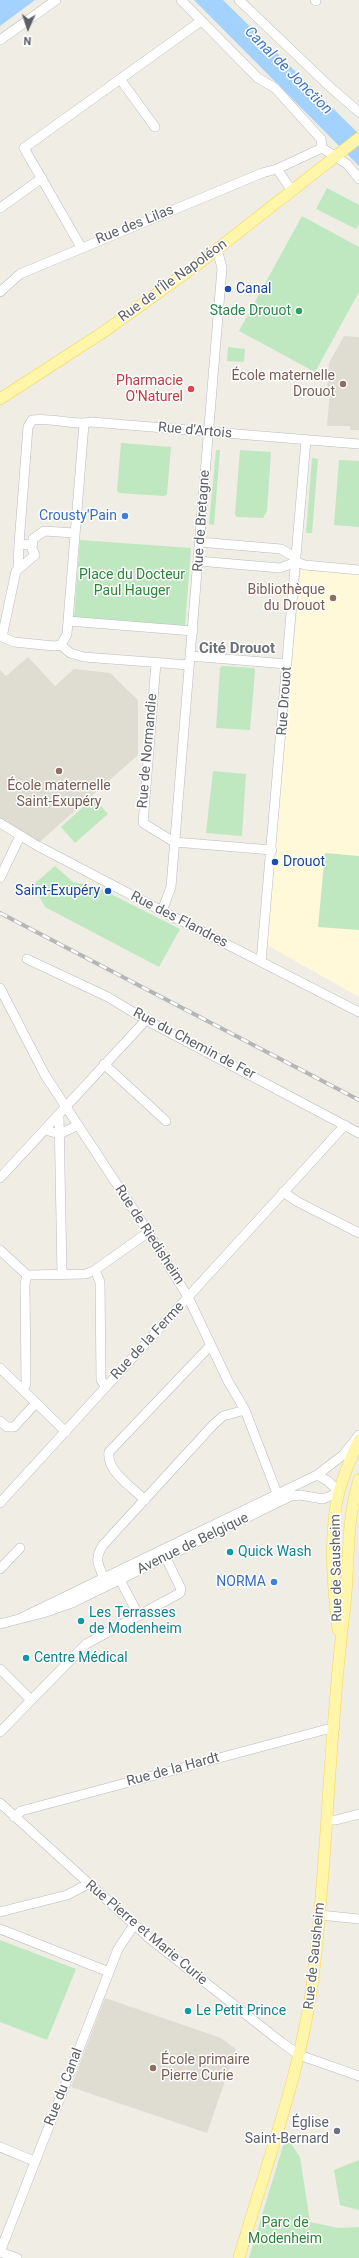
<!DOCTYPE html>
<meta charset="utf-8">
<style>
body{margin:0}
#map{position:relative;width:359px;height:2258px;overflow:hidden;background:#efede4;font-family:Roboto,sans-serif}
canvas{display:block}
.north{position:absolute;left:8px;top:8px;width:40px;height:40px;-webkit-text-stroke:3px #fff;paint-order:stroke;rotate:183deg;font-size:11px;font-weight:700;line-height:16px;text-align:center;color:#5c5f65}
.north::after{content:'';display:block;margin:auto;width:14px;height:18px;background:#5c5f65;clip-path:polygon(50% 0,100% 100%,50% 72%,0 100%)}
</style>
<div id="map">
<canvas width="359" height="2258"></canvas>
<div class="north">N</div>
</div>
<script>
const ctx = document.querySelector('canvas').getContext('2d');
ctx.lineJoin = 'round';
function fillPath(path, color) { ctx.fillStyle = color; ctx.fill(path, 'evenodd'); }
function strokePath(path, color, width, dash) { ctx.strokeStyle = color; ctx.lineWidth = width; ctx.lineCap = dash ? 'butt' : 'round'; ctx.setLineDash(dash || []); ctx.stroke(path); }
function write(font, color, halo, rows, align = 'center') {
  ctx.font = font + ' Roboto,sans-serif'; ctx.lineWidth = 3; ctx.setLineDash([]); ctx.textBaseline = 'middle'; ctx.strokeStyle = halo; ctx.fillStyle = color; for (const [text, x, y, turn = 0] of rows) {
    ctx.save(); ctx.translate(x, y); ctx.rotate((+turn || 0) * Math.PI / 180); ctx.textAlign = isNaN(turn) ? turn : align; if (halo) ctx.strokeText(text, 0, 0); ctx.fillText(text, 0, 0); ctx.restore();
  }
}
const commercial = new Path2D(`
 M301,569L359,574V997L265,944Z`);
const education = new Path2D(`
 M344,336L359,337V430H350V426H327L330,390L327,389L329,363Z
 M28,657L55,686L74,669L110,673L138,700V755L36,845L0,823V670L6,676Z
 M105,1998L221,2038L236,2049L207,2133L71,2087Z`);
const green = new Path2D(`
 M327,188L359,205V224L356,229L316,209Z
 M302,216L359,247V292L315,372L239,331Z
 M228,347L245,349L244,362L227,361Z
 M121,443L171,447L167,494L164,496L119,493L117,490Z
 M216,450H220L214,525L209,524Z
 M240,450L271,452L267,511L263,518L237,517L235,514Z
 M312,458L318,459L312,533H306Z
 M339,460L359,461V527L334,525Z
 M80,540L191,548L185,626L74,618Z
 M222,666L254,668L255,671L250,730L216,728L220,668Z
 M213,771L246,774L242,836L206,833Z
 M93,798L108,814L75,843L61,827Z
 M325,853L359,856V930L318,927Z
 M55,866L73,882L95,886L180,929L159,967L45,907L33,885Z
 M0,1940L76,1969L47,2040L0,2022Z
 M286,2136L300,2157L310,2222L338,2228L359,2227V2258H249Z
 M359,2160V2210L340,2205L334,2170Z`);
const water = new Path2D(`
 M0,0H35L0,26Z
 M194,0H223L359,134V166Z`);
const minor = new Path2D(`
 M181,0L258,78L275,88L321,139L322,148L347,164L359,179
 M239,0L330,87L359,112
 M315,0L316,1
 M0,40L56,0
 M120,79L155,127
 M277,169L322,148
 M0,208L42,178
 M81,247L24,148L201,21
 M0,292L20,274L262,173L277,169L292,191
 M199,542L281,549L293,556L296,562L305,565L359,570
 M31,545L19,544L28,427L32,420C51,417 75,426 91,422L359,444
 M198,561L280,568L296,562
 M18,568L19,544
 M68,621L193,631
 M0,636L14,642L54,646L61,645L67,634L68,621L84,424
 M2,637L16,571L35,555L32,549L33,539L44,531L74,533
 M61,645L70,653L84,657L189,665
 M190,656L287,664
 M156,663L143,823L174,842L272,850
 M0,823L36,845L162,911L359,1012
 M0,878L20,836
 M162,911L171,887L222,268L217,249
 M27,959L108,997L146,1020L359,1133
 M261,962L306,440
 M0,988L45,1075L143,1224L188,1297L228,1381L245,1410L280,1501
 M104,1064L166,1121
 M59,1115L62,1274
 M45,1130L60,1134L78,1125
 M0,1178L146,1020
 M283,1192L298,1202L359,1233
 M0,1250L27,1275L86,1274L95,1270L147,1233
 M95,1270L100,1282L101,1380L106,1387
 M0,1368L66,1432
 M23,1390L26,1384L25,1284L27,1275
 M0,1421L7,1427H14L36,1403
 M317,1475L328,1481L339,1492
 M145,1500C133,1488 106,1471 109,1452L211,1345
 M0,1503L345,1125
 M0,1569L20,1548
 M118,1576L139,1616
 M104,1578C98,1564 94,1559 103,1545L213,1425L223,1416L245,1410
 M21,1618L317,1475L343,1455L359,1435
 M0,1624L43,1613L72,1603L291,1496L300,1495L323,1499L339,1492
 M0,1669L30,1699
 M0,1732L86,1644L180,1593L181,1589L166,1558
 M0,1803L149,1938L281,2042L299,2055L359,2076
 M14,1817L21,1811L335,1727
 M328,1820H336L359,1814
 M0,1912L67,1895L88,1884
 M320,1915L359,1919
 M0,1929L109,1972
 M0,2147L34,2161
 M0,2252L118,1949L134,1925
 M0,2252L17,2258`);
const major = new Path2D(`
 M0,399L102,333L197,265L359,138
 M338,1630C333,1586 328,1535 339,1492C344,1474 351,1457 359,1440
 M239,2258C266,2164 303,2068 314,1970C328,1852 329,1732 344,1614C350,1569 345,1524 359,1480`);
const rail = new Path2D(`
 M0,913L359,1100`);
const markers = [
 [228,289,4,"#1a4fb4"],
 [299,311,4,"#2e9e5b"],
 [343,384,4,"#8d6e63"],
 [191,389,4,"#e0444e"],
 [125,516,4,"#3f7fe0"],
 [333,598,4,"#8d6e63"],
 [59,771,4,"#8d6e63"],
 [275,862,4,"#1a4fb4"],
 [108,891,4,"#1a4fb4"],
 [230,1552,4,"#0f9aa8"],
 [274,1582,4,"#3f7fe0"],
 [81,1621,4,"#0f9aa8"],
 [26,1658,4,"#0f9aa8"],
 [188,2011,4,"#0f9aa8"],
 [153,2068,4,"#8d6e63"],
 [337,2131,4,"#6b7280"]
];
const streetNames = [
 ["Rue des Lilas",135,225,-22],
 ["Rue de l'Île Napoléon",173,281,-36],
 ["Rue d'Artois",195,431,5],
 ["Rue de Bretagne",202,521,-86],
 ["Rue Drouot",285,701,-86],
 ["Rue de Normandie",148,751,-85],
 ["Rue des Flandres",179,920,27],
 ["Rue du Chemin de Fer",194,1044,28],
 ["Rue de Riedisheim",149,1235,57],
 ["Rue de la Ferme",148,1341,-47],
 ["Avenue de Belgique",193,1544,-26],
 ["Rue de Sausheim",337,1568,-91],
 ["Rue de la Hardt",173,1770,-15],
 ["Rue Pierre et Marie Curie",146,1933,40],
 ["Rue de Sausheim",315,1956,-84],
 ["Rue du Canal",64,2087,-69]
];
const transitNames = [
 ["Canal",236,289],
 ["Drouot",283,862],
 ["Saint-Exupéry",100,891,"right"]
];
const leisureNames = [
 ["Stade Drouot",291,311]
];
const educationNames = [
 ["École maternelle",335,376],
 ["Drouot",335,392],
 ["Bibliothèque",325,590],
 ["du Drouot",325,606],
 ["École maternelle",59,786,"center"],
 ["Saint-Exupéry",59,802,"center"],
 ["École primaire",161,2060,"left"],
 ["Pierre Curie",161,2076,"left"]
];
const healthNames = [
 ["Pharmacie",183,381],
 ["O'Naturel",183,397]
];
const shopNames = [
 ["Crousty'Pain",117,516],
 ["NORMA",266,1582]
];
const parkNames = [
 ["Place du Docteur",132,575],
 ["Paul Hauger",132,591],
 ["Parc de",285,2223],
 ["Modenheim",285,2239]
];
const cultureNames = [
 ["Quick Wash",238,1552],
 ["Les Terrasses",89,1613],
 ["de Modenheim",89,1629],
 ["Centre Médical",34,1658],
 ["Le Petit Prince",196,2011]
];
const worshipNames = [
 ["Église",329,2123],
 ["Saint-Bernard",329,2139]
];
const waterNames = [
 ["Canal de Jonction",288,71,45]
];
const neighbourhoodNames = [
 ["Cité Drouot",237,649]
];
fillPath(commercial, '#fff8d9');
fillPath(education, '#dfddd2');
fillPath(green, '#bfe8c1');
fillPath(water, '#a4d2ff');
strokePath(minor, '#b9bbc1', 10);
strokePath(major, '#f9d552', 12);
strokePath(minor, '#fff', 9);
strokePath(major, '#fff6a9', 11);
strokePath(rail, '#b5b6b6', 4);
strokePath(rail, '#fff', 2.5, [8]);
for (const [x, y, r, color] of markers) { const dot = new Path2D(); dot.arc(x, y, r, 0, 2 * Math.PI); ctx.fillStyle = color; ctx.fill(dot); strokePath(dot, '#fff', 1.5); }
write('14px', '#5c5f65', '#fff', streetNames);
write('14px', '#164399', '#fff', transitNames, 'left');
write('14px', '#27864d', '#fff', leisureNames, 'right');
write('14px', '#785e54', '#fff', educationNames, 'right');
write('14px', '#be3a42', '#fff', healthNames, 'right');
write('14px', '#366cbe', '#fff', shopNames, 'right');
write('14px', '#2f8238', '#fff', parkNames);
write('14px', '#0d838f', '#fff', cultureNames, 'left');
write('14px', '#5b616d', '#fff', worshipNames, 'right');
write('italic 15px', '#3d75c1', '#fff', waterNames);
write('bold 15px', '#6d7177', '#fff', neighbourhoodNames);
</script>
